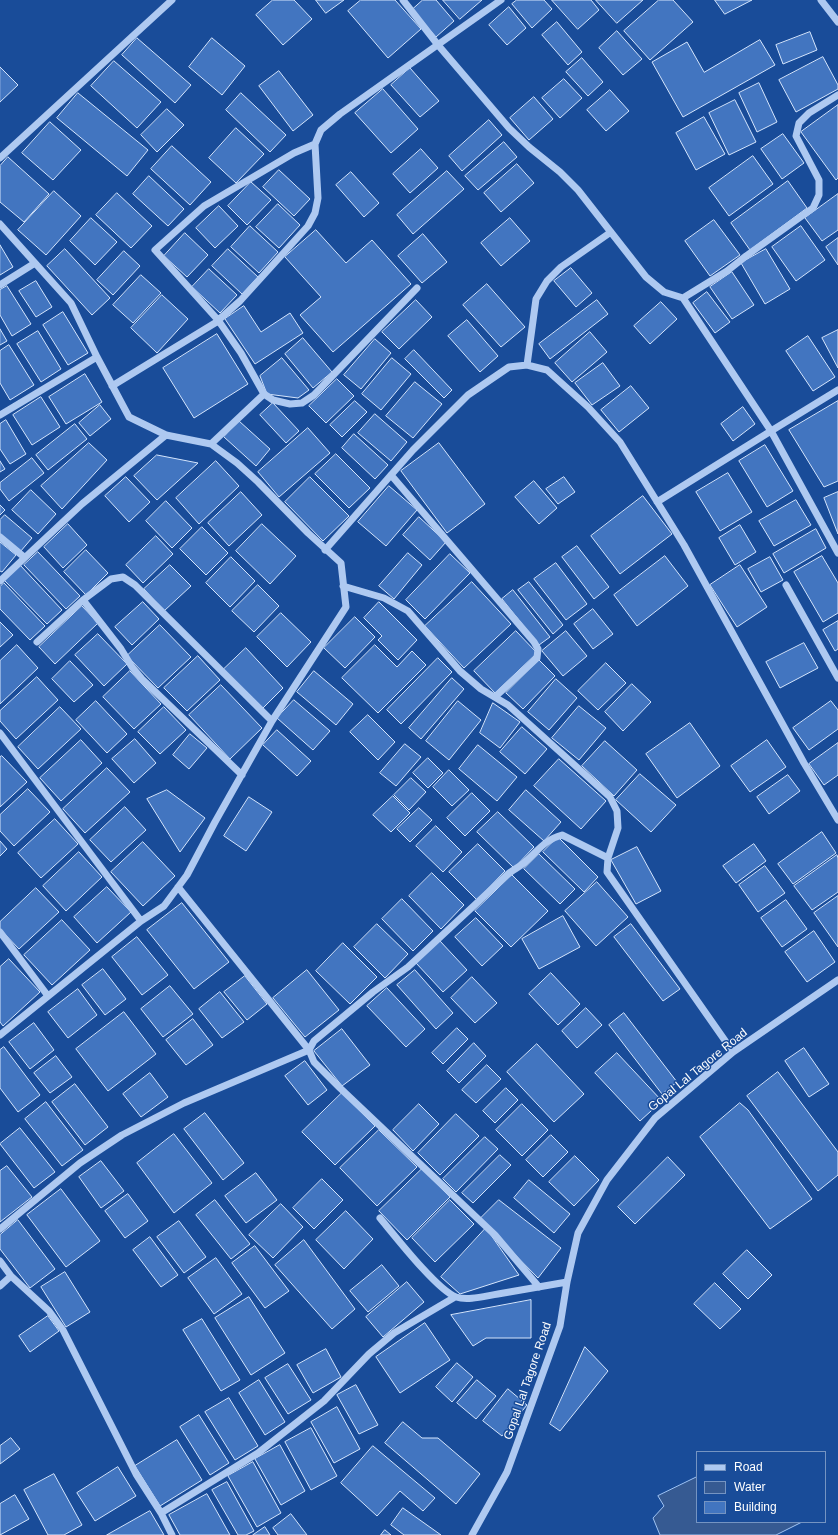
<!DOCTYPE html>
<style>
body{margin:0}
#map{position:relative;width:838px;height:1535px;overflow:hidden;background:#194c99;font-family:Arial,sans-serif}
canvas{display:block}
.legend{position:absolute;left:696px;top:1451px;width:130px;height:72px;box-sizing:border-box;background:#194c99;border:1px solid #7594c2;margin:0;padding:5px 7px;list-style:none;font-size:12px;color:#fff}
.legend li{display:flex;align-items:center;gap:8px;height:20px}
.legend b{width:20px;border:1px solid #7594c2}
</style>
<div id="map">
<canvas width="838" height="1535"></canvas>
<ul class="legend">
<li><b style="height:5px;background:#aec9f1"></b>Road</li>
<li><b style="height:11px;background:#365a92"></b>Water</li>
<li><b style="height:11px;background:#4275c0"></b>Building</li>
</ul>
</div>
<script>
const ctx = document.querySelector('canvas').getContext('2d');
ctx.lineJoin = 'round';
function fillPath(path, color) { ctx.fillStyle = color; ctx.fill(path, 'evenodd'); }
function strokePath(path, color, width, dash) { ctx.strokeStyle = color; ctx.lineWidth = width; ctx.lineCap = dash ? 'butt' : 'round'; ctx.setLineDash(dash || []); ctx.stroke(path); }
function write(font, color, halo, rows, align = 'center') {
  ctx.font = font + ' Arial,sans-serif'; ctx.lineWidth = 3; ctx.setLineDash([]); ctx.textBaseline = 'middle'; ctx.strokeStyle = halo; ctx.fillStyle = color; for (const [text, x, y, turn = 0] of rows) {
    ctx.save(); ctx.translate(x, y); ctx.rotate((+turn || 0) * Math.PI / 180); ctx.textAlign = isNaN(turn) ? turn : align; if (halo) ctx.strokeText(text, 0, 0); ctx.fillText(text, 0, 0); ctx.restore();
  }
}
const water = new Path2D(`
 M697,1477V1522H802L776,1535H660L653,1518L664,1506L658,1496Z`);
const building = new Path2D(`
 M273,0H294L312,19L283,45L256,15Z
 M316,0H344L326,13Z
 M361,0H395L421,29L388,58L348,11Z
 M423,0H436L454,21L436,37L412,10Z
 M443,0H482L460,19Z
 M517,0H544L552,9L532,28L512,4Z
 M552,0H591L599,10L578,29Z
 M596,0H643L617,23Z
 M659,0H673L693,22L650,60L624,31Z
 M715,0H752L725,14Z
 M509,7L526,28L507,45L489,25Z
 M557,22L582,52L568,65L542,35Z
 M617,31L642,59L623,75L599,48Z
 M810,32L817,50L783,64L776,45Z
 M137,38L191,85L175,103L122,55Z
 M212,38L245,66L222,95L189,67Z
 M760,40L775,65L683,117L652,62L687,42L704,72Z
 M823,57L838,85V89L796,112L779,80Z
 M582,58L603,82L588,96L566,72Z
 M114,61L161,102L137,128L91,86Z
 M0,67L18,85L0,102Z
 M410,68L439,101L420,117L391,85Z
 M279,71L313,115L293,131L259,86Z
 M564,79L582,98L560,118L542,98Z
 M759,83L777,122L757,132L739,93Z
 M383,89L418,129L391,153L355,113Z
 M610,90L629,111L606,131L587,110Z
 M78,93L148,150L127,176L57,118Z
 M241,93L286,135L270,152L226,110Z
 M534,97L553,119L529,140L510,118Z
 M735,100L756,142L729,155L709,113Z
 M838,105V178L836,180L801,132Z
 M167,109L184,125L157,152L141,135Z
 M704,117L725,154L696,170L676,133Z
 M489,120L502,135L462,171L449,156Z
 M50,122L81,150L53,180L22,153Z
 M236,128L264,154L236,183L209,158Z
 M783,134L804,163L782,179L761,149Z
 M504,142L517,157L478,190L465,176Z
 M172,146L211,182L190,205L151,169Z
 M421,149L438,168L410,193L393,174Z
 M753,156L773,184L729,216L709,188Z
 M8,157L49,194L24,222L0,202V166Z
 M517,164L534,183L501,212L484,193Z
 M279,170L310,199L294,216L263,187Z
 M447,171L464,189L413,234L397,215Z
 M351,172L379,203L364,217L336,185Z
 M149,176L184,209L168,226L133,194Z
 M788,181L807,208L750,250L731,223Z
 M251,182L271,200L247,225L228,206Z
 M54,191L81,216L46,255L18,230Z
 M117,193L152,226L131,248L96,215Z
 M838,194V230L822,241L805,218Z
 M278,204L300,225L279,248L256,227Z
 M219,206L238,226L215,248L196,228Z
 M91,218L117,242L95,265L70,241Z
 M510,218L530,241L501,266L481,243Z
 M714,220L740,255L710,276L685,241Z
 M250,226L278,252L259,273L231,247Z
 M801,226L825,260L796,281L772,247Z
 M316,230L346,263L372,240L411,284L333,352L300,315L321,297L285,257Z
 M185,233L208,255L187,277L164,256Z
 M423,234L447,262L422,283L398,256Z
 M838,238V265L826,247Z
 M0,245L13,267L0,275Z
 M65,249L110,298L92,315L47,266Z
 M228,249L258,277L242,294L212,266Z
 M766,249L790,289L765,304L741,263Z
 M124,251L140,266L113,295L97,280Z
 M571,268L592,293L576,307L554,281Z
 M209,269L237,295L220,313L192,287Z
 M732,272L754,305L732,319L710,287Z
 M141,275L161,293L133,323L113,305Z
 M36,281L52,307L36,317L19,291Z
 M487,284L525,327L501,347L463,305Z
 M7,286L31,324L12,336L0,315V290Z
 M707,292L730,322L715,333L693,303Z
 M162,295L188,319L157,353L131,328Z
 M416,300L432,317L399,349L382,332Z
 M597,300L608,314L550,359L539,344Z
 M661,302L677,319L650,344L634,326Z
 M244,306L261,332L290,313L303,333L255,364L225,319Z
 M63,312L88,353L68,365L43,325Z
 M467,320L498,356L480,372L448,336Z
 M0,329L7,341L0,345Z
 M838,330V368L822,338Z
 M38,331L61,369L41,382L17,344Z
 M590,332L607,352L572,382L555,363Z
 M217,334L248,384L194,418L163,368Z
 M808,336L835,377L813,391L786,351Z
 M303,338L332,372L313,388L285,354Z
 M375,339L391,353L361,389L344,375Z
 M9,345L34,385L10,400L0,383V351Z
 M414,350L452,390L444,398L405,359Z
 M282,358L309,390L298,398L267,394L260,376Z
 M392,358L411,374L381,410L362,394Z
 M603,363L620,386L592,405L575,383Z
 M85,374L102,402L66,424L49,397Z
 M337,379L354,396L326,423L309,406Z
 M415,382L442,404L413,438L386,416Z
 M631,386L649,408L619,432L601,410Z
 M41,397L60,427L32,445L13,415Z
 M355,401L367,412L342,437L330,425Z
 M838,401V481L824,487L789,430Z
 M273,403L299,431L286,443L260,415Z
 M100,405L111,419L90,436L79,423Z
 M743,407L755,424L733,441L721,424Z
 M375,414L407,442L391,461L358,433Z
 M6,420L26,454L10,464L0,449V424Z
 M239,421L270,449L256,466L224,437Z
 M75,424L87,439L48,470L36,455Z
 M308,428L330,453L279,497L258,472Z
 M354,434L388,465L375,479L342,448Z
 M89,443L107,460L62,509L41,486Z
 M439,443L485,504L447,533L401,471Z
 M765,445L793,491L767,507L739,461Z
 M336,454L370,488L349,508L315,474Z
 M157,455L198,463L157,500L134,476Z
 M32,458L44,473L9,501L0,489V483Z
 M0,461L5,469L0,472Z
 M216,461L239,486L199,524L176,498Z
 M728,473L752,512L720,531L696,492Z
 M126,477L150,502L129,522L105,496Z
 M310,477L349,516L323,541L285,502Z
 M564,477L575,492L558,504L546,489Z
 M534,481L557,508L539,524L515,497Z
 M389,486L417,510L386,546L358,522Z
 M31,490L56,514L38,534L12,510Z
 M241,492L262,515L229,546L208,523Z
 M838,492V534L824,498Z
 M643,496L672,534L620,574L591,536Z
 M796,500L811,525L774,546L759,521Z
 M166,501L192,528L172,548L146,521Z
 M0,505L5,510L0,515Z
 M5,515L32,538L20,552L0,535V520Z
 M419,517L446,542L430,560L403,535Z
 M68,524L87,545L63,568L44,547Z
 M262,524L296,556L270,584L236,551Z
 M740,525L756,552L735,565L719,538Z
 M202,527L228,553L206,575L180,549Z
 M816,529L826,548L784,573L773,554Z
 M156,536L173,554L143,583L126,565Z
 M0,542L16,555L2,572L0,571Z
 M577,546L609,587L594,599L562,557Z
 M86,550L108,573L86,595L64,572Z
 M38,552L80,596L66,609L24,565Z
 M408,553L422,565L394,599L379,586Z
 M450,554L470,573L425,619L406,600Z
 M665,556L688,586L637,626L614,595Z
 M822,556L838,583V613L823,622L794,572Z
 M231,557L255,581L230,607L206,583Z
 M770,557L783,580L761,592L748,569Z
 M556,563L587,604L566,620L534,579Z
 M20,565L62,610L47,624L4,580Z
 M170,565L191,586L164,611L144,589Z
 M740,565L767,607L737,627L710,585Z
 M472,582L511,624L464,668L425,626Z
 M529,582L563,625L553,634L518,590Z
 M4,583L45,626L30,640L0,609V587Z
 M258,585L279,606L254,632L232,611Z
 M513,590L550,637L539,645L502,599Z
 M143,602L159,619L132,645L115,627Z
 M379,602L417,640L398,660L378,640L382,636L364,618Z
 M82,606L98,623L55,664L39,647Z
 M593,609L613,634L593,649L574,624Z
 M281,613L311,642L287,667L257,637Z
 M355,617L375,637L345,668L324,648Z
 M838,621V649L835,651L823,630Z
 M0,622L13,635L0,647Z
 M160,625L191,657L158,688L127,656Z
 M516,631L537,653L495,693L474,671Z
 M566,631L587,656L563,676L542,651Z
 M98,634L127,664L104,686L75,655Z
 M804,643L818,668L780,688L766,662Z
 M17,645L38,668L0,704V661Z
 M375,645L397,667L412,651L426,665L378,713L342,678Z
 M246,648L283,688L261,710L223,670Z
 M198,656L220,680L187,711L164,688Z
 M438,658L452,672L401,724L387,710Z
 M539,660L555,676L523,709L506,693Z
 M70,661L93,685L74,702L52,679Z
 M606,663L626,683L598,710L578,691Z
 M130,671L161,704L134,729L103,697Z
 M314,671L353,704L336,725L297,692Z
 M37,677L58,700L16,739L0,721V711Z
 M452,678L464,689L421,739L409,728Z
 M556,679L577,698L549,730L528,712Z
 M632,684L651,702L623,731L605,712Z
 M221,685L262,728L230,759L189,715Z
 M294,700L330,731L313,750L277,718Z
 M96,701L127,734L107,753L76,720Z
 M458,701L481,720L449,760L426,741Z
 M831,701L838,710V729L809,750L793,728Z
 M493,703L520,722L500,748L480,733Z
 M579,706L606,728L579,760L552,738Z
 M60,707L81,729L38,769L18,747Z
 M164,707L186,730L160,754L138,732Z
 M368,715L395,742L378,760L350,732Z
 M690,723L720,766L677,798L646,754Z
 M522,727L547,749L525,774L500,752Z
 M277,730L311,761L297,776L263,745Z
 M190,734L207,748L189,769L173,755Z
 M135,739L156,763L134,783L112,759Z
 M81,740L102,763L61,801L40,778Z
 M767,740L786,767L750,792L731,766Z
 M605,741L637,770L614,796L582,766Z
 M838,743V775L824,785L809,764Z
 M405,744L421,757L396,786L380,773Z
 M478,745L517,777L497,801L459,769Z
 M2,756L27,782L0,807V757Z
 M428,758L443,773L428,788L413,773Z
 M559,759L606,801L581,829L534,786Z
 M107,768L130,792L85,833L63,809Z
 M449,770L469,790L452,806L433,787Z
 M640,774L676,805L651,832L616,800Z
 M788,775L800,791L769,814L757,797Z
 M411,778L426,792L409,810L394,795Z
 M28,789L50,812L14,846L0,831V815Z
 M167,790L205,818L180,852L147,799Z
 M526,790L561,822L544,841L509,810Z
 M472,793L490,811L465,836L447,818Z
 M393,796L410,813L391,832L373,815Z
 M249,797L272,812L246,851L224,836Z
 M125,807L146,830L111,862L90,840Z
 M419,808L432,820L410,842L397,829Z
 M498,812L534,847L514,868L477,832Z
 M55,819L78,844L41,878L18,853Z
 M436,826L462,852L443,872L416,846Z
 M822,832L836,853L793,884L778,864Z
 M558,837L598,877L584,892L543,852Z
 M0,841L7,849L0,856Z
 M143,842L175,876L143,906L111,872Z
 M478,844L505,871L477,900L449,872Z
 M754,844L766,861L736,883L723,866Z
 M637,847L661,891L636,904L611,860Z
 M79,852L102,877L66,911L43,886Z
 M539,854L575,889L560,904L524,869Z
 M837,855L838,858V892L812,910L794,886Z
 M765,866L785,893L758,912L739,885Z
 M432,873L464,905L441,929L409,896Z
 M512,875L548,911L511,947L475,911Z
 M597,882L628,917L596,946L565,911Z
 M107,887L131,912L97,943L74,917Z
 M36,888L59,912L19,949L0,929V922Z
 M838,896V947L814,913Z
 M402,899L433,931L413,951L382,919Z
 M786,900L807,929L782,947L761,918Z
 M182,903L229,962L194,989L147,930Z
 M563,916L580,947L539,969L522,939Z
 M476,918L503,946L482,966L455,937Z
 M62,920L90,950L52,985L24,955Z
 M377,924L408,954L385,978L354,947Z
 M631,924L680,989L663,1001L614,937Z
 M814,931L835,962L807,982L785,952Z
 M137,937L168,975L142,995L112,957Z
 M440,941L467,970L443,992L416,963Z
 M343,943L377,977L350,1004L316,971Z
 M9,959L40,992L3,1026L0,1022V967Z
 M103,969L126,999L105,1015L82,985Z
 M307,970L339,1010L305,1037L273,998Z
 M415,970L453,1013L436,1029L397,985Z
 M551,973L580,1004L558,1025L529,994Z
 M245,976L267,1004L247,1020L224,992Z
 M472,977L497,1003L475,1023L451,998Z
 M170,986L193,1014L163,1037L141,1009Z
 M387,988L425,1029L406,1047L367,1006Z
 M78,989L97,1015L68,1038L48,1012Z
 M220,992L244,1022L222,1038L199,1009Z
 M586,1008L602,1025L577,1048L562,1031Z
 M124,1012L156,1054L108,1091L76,1049Z
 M624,1013L677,1082L662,1094L609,1025Z
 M193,1019L213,1045L186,1065L166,1040Z
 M34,1023L54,1050L30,1069L9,1042Z
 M457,1028L468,1039L443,1064L432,1053Z
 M342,1029L370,1065L342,1086L314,1051Z
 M474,1043L486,1056L459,1083L447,1071Z
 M537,1044L584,1094L554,1122L507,1072Z
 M4,1047L40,1095L18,1112L0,1088V1050Z
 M804,1048L829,1084L809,1097L785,1061Z
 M617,1053L662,1101L640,1121L595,1073Z
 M56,1056L72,1077L50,1093L34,1073Z
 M305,1061L327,1090L308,1105L285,1076Z
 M487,1065L501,1079L476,1103L462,1090Z
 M778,1072L838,1152V1175L818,1191L747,1096Z
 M150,1073L168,1097L141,1117L123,1094Z
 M75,1084L108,1127L85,1145L52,1102Z
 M506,1088L518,1100L495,1123L483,1111Z
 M342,1093L375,1126L335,1165L302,1132Z
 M46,1102L83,1150L62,1166L25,1119Z
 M740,1103L748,1110L812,1199L770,1229L700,1137Z
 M419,1104L439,1124L413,1151L393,1130Z
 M522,1104L548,1130L522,1156L496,1130Z
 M205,1113L244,1163L223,1180L184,1129Z
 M456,1114L479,1136L440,1175L418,1153Z
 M20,1128L55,1172L34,1188L0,1144Z
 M379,1130L417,1167L377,1206L340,1168Z
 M174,1134L212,1183L174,1213L137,1163Z
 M551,1135L568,1152L543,1177L526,1160Z
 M485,1137L498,1149L456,1192L443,1179Z
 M500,1155L511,1165L473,1203L462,1193Z
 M575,1156L599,1180L574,1206L549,1182Z
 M668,1157L685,1175L635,1224L618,1207Z
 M101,1161L124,1191L101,1208L79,1177Z
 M7,1166L32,1197L0,1222V1171Z
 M422,1169L450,1197L407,1240L379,1211Z
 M256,1173L277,1200L246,1223L225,1196Z
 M322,1179L343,1200L314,1229L293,1208Z
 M529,1180L570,1214L554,1233L514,1198Z
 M61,1189L100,1241L66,1267L27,1215Z
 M128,1194L148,1221L125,1238L105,1211Z
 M215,1200L250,1244L231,1259L196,1215Z
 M450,1200L474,1224L435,1262L412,1238Z
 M499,1200L561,1248L538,1278L480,1219Z
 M281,1204L303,1227L273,1258L249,1235Z
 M346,1211L373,1239L344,1269L316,1240Z
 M18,1220L55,1269L30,1288L0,1249V1235Z
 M179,1221L206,1257L184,1273L157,1237Z
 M486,1228L519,1275L460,1294L441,1277Z
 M150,1237L178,1275L161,1287L133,1250Z
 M304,1240L355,1309L332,1329L275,1265Z
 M255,1246L289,1291L265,1308L232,1263Z
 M747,1250L772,1275L748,1299L723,1274Z
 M216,1258L242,1294L214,1314L188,1278Z
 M382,1265L399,1286L368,1312L350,1291Z
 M65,1272L90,1312L66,1327L41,1287Z
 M407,1282L424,1302L383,1337L366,1317Z
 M715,1283L741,1309L720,1329L694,1304Z
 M249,1297L285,1353L251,1375L215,1318Z
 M531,1300V1338H486L473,1346L451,1315Z
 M48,1316L59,1331L30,1352L19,1336Z
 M202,1319L240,1380L221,1391L183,1330Z
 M425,1323L450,1360L400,1393L376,1357Z
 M585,1347L608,1371L560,1431L550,1424Z
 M326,1349L341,1377L313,1393L297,1365Z
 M457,1363L473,1377L452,1402L436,1387Z
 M288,1364L311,1400L288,1414L265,1378Z
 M259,1380L285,1422L265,1435L239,1393Z
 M477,1380L496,1396L476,1419L457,1403Z
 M356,1385L378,1425L359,1434L337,1395Z
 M508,1389L527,1405L502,1436L483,1421Z
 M229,1398L258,1446L235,1460L205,1412Z
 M337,1407L360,1449L334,1463L311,1422Z
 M199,1415L229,1463L210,1475L180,1427Z
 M403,1422L422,1438H438L480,1474L456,1504L385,1443Z
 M311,1428L337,1476L311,1490L285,1442Z
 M11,1438L20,1449L0,1464V1446Z
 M177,1440L202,1480L160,1506L135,1466Z
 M280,1445L305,1491L281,1505L255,1459Z
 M373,1446L435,1498L423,1511L400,1491L377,1516L341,1483Z
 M253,1462L281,1513L257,1527L228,1476Z
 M118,1467L136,1496L95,1521L77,1493Z
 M54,1474L82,1525L64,1535H48L24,1490Z
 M227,1482L254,1531L246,1535H238L212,1490Z
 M207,1494L230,1535H180L169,1515Z
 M15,1495L29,1519L0,1535V1504Z
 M403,1508L441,1535H404L391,1525Z
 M150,1511L164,1535H107Z
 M291,1514L307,1535H278L273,1528Z
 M265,1527L270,1535H253Z
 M385,1530L391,1535H381Z`);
const minor = new Path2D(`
 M403,0L438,45L509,128L529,147L560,172L578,190L646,277L664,292L683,298L727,271L746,256L813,208L819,195V180L796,136L799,123L809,113L838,95
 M821,0L838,22
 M315,144L294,153L204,206L155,250L218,320L241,353L264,394L273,400L290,404L302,403L314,395L417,288
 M0,158L172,0
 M0,224L71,303L97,357L129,417L166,435L211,444L237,463L258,482L308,533L341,563L346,607L272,721L215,822L187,875L164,906L141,921L0,1035
 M0,285L35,263
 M683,298L771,431L838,390
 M527,365L536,299L547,281L561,267L611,232
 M112,386L215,323L240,301L308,226L315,213L318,198L315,144L321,130L340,114L501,0
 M0,415L97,357
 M211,444L264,394
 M391,475L534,642L538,649L537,658L495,697
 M657,502L771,431L838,553
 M0,537L24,557
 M325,550L413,450L468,395L509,367L527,365L547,370L588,407L620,442L684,545L804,763L838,820
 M0,581L82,504L166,435
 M786,585L838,678
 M343,586L384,598L408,611L460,671L481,689L508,705L610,797L617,811L618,828L608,858L607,872L733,1052
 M83,600L121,649L132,667L142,679L242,775
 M37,642L83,600L111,579L123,577L135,585L272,721
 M0,733L141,921
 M0,932L48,996
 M380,1218C395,1236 437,1290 456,1297C468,1301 485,1296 498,1294C521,1290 544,1286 567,1282
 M0,1229L80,1163L122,1135L184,1103L309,1050L178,887
 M0,1261L11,1276L49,1311L63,1330L136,1474L161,1513L172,1535
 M0,1286L11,1276
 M539,1287L495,1235L340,1088L314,1062L309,1050L314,1041L373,992L408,967L508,874C513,870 519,867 524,863C538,851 544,840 562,835L608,858
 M161,1513L258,1453L324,1401L369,1354L394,1333L455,1297
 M472,1535L507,1472L560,1326L567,1282L578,1233L607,1180L655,1118L733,1052L838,980`);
const streetNames = [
 ["Gopal Lal Tagore Road",698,1070,-39],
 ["Gopal Lal Tagore Road",528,1381,-71]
];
fillPath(water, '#365a92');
strokePath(water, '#a1c4f3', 1);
fillPath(building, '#4275c0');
strokePath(building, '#d5e5fc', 1);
strokePath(minor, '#aec9f1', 7);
write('12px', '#fff', '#194c99', streetNames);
</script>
